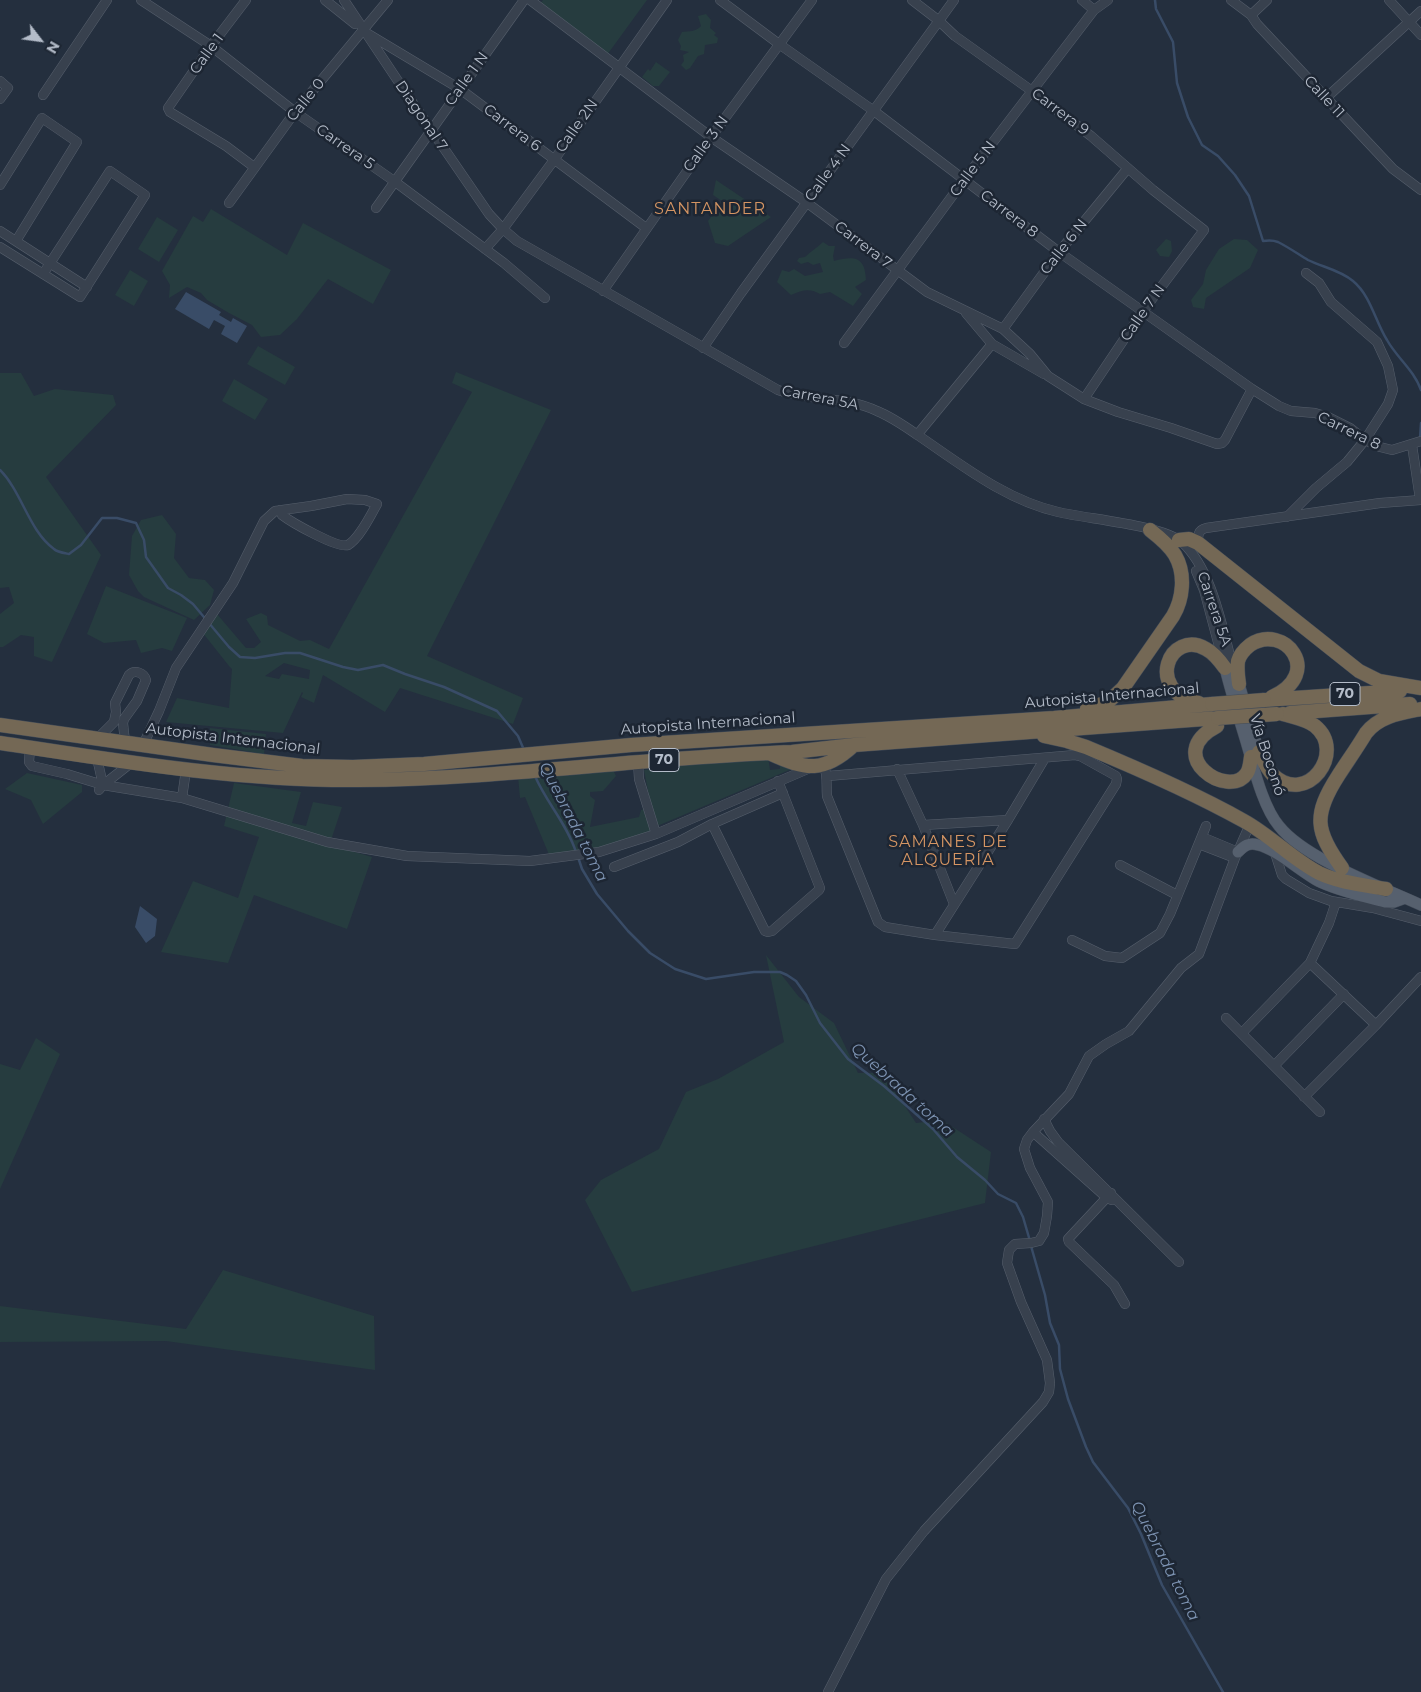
<!DOCTYPE html>
<meta charset="utf-8">
<style>
body{margin:0}
#map{position:relative;width:1421px;height:1692px;overflow:hidden;background:#242f3e;font-family:Montserrat,sans-serif}
canvas{display:block}
.north{position:absolute;left:15px;top:15px;width:50px;height:50px;-webkit-text-stroke:4px #1d2633;paint-order:stroke;rotate:120deg;font-size:14px;font-weight:700;line-height:20px;text-align:center;color:#b4bcc9}
.north::after{content:'';display:block;margin:auto;width:18px;height:22px;background:#b4bcc9;clip-path:polygon(50% 0,100% 100%,50% 72%,0 100%)}
</style>
<div id="map">
<canvas width="1421" height="1692"></canvas>
<div class="north">N</div>
</div>
<script>
const ctx = document.querySelector('canvas').getContext('2d');
ctx.lineJoin = 'round';
function fillPath(path, color) { ctx.fillStyle = color; ctx.fill(path, 'evenodd'); }
function strokePath(path, color, width, dash) { ctx.strokeStyle = color; ctx.lineWidth = width; ctx.lineCap = dash ? 'butt' : 'round'; ctx.setLineDash(dash || []); ctx.stroke(path); }
function write(font, color, halo, rows, align = 'center') {
  ctx.font = font + ' Montserrat,sans-serif'; ctx.lineWidth = 5; ctx.setLineDash([]); ctx.textBaseline = 'middle'; ctx.strokeStyle = halo; ctx.fillStyle = color; for (const [text, x, y, turn = 0] of rows) {
    ctx.save(); ctx.translate(x, y); ctx.rotate((+turn || 0) * Math.PI / 180); ctx.textAlign = isNaN(turn) ? turn : align; if (halo) ctx.strokeText(text, 0, 0); ctx.fillText(text, 0, 0); ctx.restore();
  }
}
const green = new Path2D(`
 M543,0H647L607,55L539,5Z
 M706,14L711,20L710,28L716,33L714,35L718,38L717,43L705,45L704,54L698,56L690,68L686,70L681,65L684,61L683,55L689,52L680,50L681,46L678,40L682,32C689,31 696,32 701,26L698,16Z
 M656,62L670,72L659,86H653L642,77L648,69L650,71Z
 M716,180L771,217L728,246L715,243L708,221L722,201L713,195Z
 M211,209L287,255L303,223L391,270L373,304L328,279L297,319L280,335L261,337L252,325L229,313L207,300L201,293L187,287L169,298L170,285L162,271L193,216L203,222Z
 M157,217L178,230L159,262L138,249Z
 M1166,239L1171,241L1172,251L1169,257L1160,256L1156,250Z
 M1234,239L1247,240L1258,250L1250,268L1206,298L1204,309L1193,307L1191,300L1203,284L1206,270L1219,249Z
 M823,242L829,246H835L833,256L834,261C854,256 865,256 866,280L855,287L862,294L853,306L830,292L820,294C809,288 803,290 791,295L777,282L782,270L789,272L794,269L805,276L823,272L820,263L813,265L808,262L801,264L797,261L799,258L805,257C811,251 817,248 823,242Z
 M130,270L148,281L134,306L115,295Z
 M258,346L295,367L285,385L247,364Z
 M456,372L551,410L427,656L523,698L513,724L400,688L385,712L323,675L314,703L301,697L303,693L302,692L283,733L166,722L177,698L229,708L232,669L229,666L202,632L217,614L246,648H254L261,642L246,619L261,613L267,616L268,625L300,641L310,640L329,649L472,392L452,383ZM284,663L310,670L309,679L282,674L279,679L265,676Z
 M0,373H21L34,396L55,389L113,395L116,405L46,477L101,555L52,662L34,656V637L21,635L3,647H0V614L14,603L9,587L0,588Z
 M234,379L268,399L255,420L222,401Z
 M162,515L176,534L174,558L189,578L205,580L214,590L210,605L194,620L144,597L138,591L129,575L132,536L141,520Z
 M106,586L187,618L172,651L162,648L141,653L136,640L104,643L87,634Z
 M210,728L266,734L264,754L210,745Z
 M768,756L770,770L780,769V760L794,768L655,827L644,770Z
 M613,770L616,776L603,791L590,792V796L595,800L590,827L639,817L641,810L646,809L653,833L602,850L550,857L525,797L520,798L518,776Z
 M27,773L82,785V792L43,824L31,800L5,789Z
 M234,783L301,792L292,823L306,826L313,802L342,807L331,840L264,818L262,825L372,857L347,929L254,895L228,963L161,952L193,881L238,898L259,837L224,826Z
 M766,955L799,997L834,1023L858,1073H892L899,1097L916,1123L942,1120L991,1152L985,1203L632,1292L585,1200L601,1180L659,1149L686,1092L718,1079L784,1042Z
 M36,1038L60,1054L0,1189V1064L20,1070Z
 M223,1270L374,1316L375,1370L166,1341L0,1342V1306L186,1329Z`);
const water = new Path2D(`
 M186,292L221,312L219,315L231,322L233,318L247,326L237,343L221,334L225,326L214,320L209,329L175,309Z
 M140,906L157,919L155,936L146,943L135,927Z`);
const stream = new Path2D(`
 M1155,0L1156,9L1173,42L1177,83L1188,117L1202,145L1218,156L1235,175L1249,196L1263,241C1269,240 1273,240 1278,242C1288,247 1298,254 1308,260C1322,267 1340,270 1353,281C1371,296 1375,321 1387,340C1397,358 1414,370 1421,390
 M1420,439L1421,423
 M0,470C22,492 29,531 54,549C57,552 64,553 69,554L81,545L102,518H117L136,523L144,540L146,557L168,588L181,595L193,604L229,647L240,657L255,658L285,653H300L343,667L358,670L383,665L405,674L444,687L497,711L518,736L524,750
 M535,776C546,802 567,824 576,852
 M578,857L582,869L597,894L628,931L650,953L675,969L706,979L754,972H780L787,975L796,981L806,995L820,1023L848,1059L884,1086L933,1129L957,1157L985,1180L998,1194L1016,1203L1023,1217L1030,1241
 M1031,1246L1045,1295L1050,1323L1059,1345L1060,1369L1068,1399L1086,1447L1093,1462L1128,1508L1141,1534L1162,1585L1223,1692`);
const minor = new Path2D(`
 M141,0L211,46L295,112L394,181L504,263L545,298
 M246,0L211,46L168,108L170,112L226,146L254,167
 M325,0L355,24
 M344,0L406,93L489,214L503,229L517,241L778,390C810,401 846,396 877,411C892,417 906,427 919,436C963,466 1006,500 1058,512C1087,519 1162,525 1182,542C1214,572 1222,630 1234,670
 M530,0L711,137L806,202L927,292L1003,329L1030,354L1048,376L1084,399L1118,412L1171,428L1217,444L1222,443L1225,440L1252,389
 M720,0L779,44L874,111L1059,252L1252,389L1279,406L1291,411L1315,413L1328,417L1350,428L1365,440L1380,447L1392,450L1421,441
 M912,0L938,20L955,36L1032,91L1091,136L1153,190L1204,230L1143,311L1084,399
 M1082,0L1094,10
 M1231,0L1251,15L1257,24L1393,169L1421,190
 M1389,0L1421,35
 M1251,15L1267,0
 M365,32L460,89L646,228
 M0,81L8,88L0,99
 M43,95L107,0
 M1326,98L1421,11
 M0,185L42,118L77,142L16,241
 M229,203L295,112L388,0
 M376,208L524,0
 M0,231L87,287
 M0,247L80,297L145,195L110,171L43,274
 M485,249L503,229L554,160L667,0
 M603,291L711,137L812,0
 M966,313L992,344L1044,374
 M1003,329L1059,252L1128,168
 M844,343L964,180L1094,10L1108,0
 M703,348L741,293L954,0
 M917,435L992,344
 M1412,445L1420,499
 M1287,517L1316,488L1347,462L1365,440L1388,404L1393,390L1388,366L1377,342L1331,302L1319,283L1306,273
 M1198,543C1198,535 1198,530 1206,528L1380,503L1421,500
 M1196,571L1204,590L1223,661
 M98,738L114,722L116,712L115,703L129,675C135,669 144,673 146,680L137,701L124,719L123,723L125,742
 M143,745L159,711L176,668L233,583L264,521L275,511L311,506L347,499L365,500L377,504C371,515 359,539 348,545C338,549 291,522 282,515L280,510
 M30,748L29,762L32,766L67,774L103,785L182,798L327,842L407,856L530,861L599,852L656,834L810,768
 M97,758L103,785
 M638,762L639,779L656,834
 M824,766C828,776 826,785 827,796L878,922L885,927L935,935L1015,944L1116,784L1117,779L1116,776L1080,756L1075,755L828,776
 M897,769L923,825L954,904
 M99,790L103,785L131,763
 M182,798L186,770
 M712,824L765,931L768,932L772,931L819,890L820,888L778,781
 M923,825L1008,820
 M1202,837L1238,852
 M1199,844L1235,858
 M1275,853L1282,875L1286,879L1309,893L1331,901L1373,908L1421,921
 M1120,865L1177,895
 M614,867L678,842L712,824L783,793
 M935,935L1008,820L1045,758
 M1072,940L1105,956L1122,958L1160,933L1170,914L1206,826
 M1310,963L1376,1025
 M1226,1018L1320,1112
 M1242,1033L1310,963L1329,923L1336,902
 M1274,1066L1344,994
 M1304,1097L1376,1025L1421,977
 M1044,1119L1050,1131L1058,1142L1179,1262
 M1033,1132L1107,1198L1112,1200
 M1111,1193L1068,1239L1069,1242L1114,1285L1125,1304
 M828,1692L886,1579L924,1531L1043,1402L1049,1392L1050,1383L1047,1360L1021,1302L1007,1263L1009,1250L1015,1244L1031,1243L1039,1241L1044,1233L1047,1216L1048,1202L1030,1168L1024,1149L1027,1140L1033,1132L1069,1094L1089,1056L1106,1044L1129,1031L1181,968L1199,954L1235,858L1250,824`);
const major = new Path2D(`
 M1225,668C1231,692 1238,715 1245,738C1253,764 1262,806 1279,826C1305,859 1382,887 1421,905
 M1239,684L1261,760
 M1238,852C1244,846 1249,842 1258,845C1276,849 1300,871 1318,881C1338,891 1363,896 1385,902H1394L1405,898`);
const highway = new Path2D(`
 M1179,540L1189,539L1198,543L1359,671L1379,681L1421,688
 M1239,684C1238,677 1237,668 1238,661C1240,654 1245,649 1250,645C1284,622 1325,673 1272,697
 M1264,700L1400,691
 M1199,703C1143,691 1170,628 1206,649C1214,653 1220,661 1225,668
 M1087,709L1108,702L1123,688L1173,616C1183,599 1186,574 1175,555C1169,545 1159,537 1150,530
 M1290,713L1410,704
 M0,725L213,755L302,766L353,767L424,764L631,745L1054,718L1212,704
 M1217,726C1161,755 1229,801 1247,773C1250,768 1250,763 1251,757
 M1044,736L1067,741L1086,747C1139,769 1194,793 1244,821C1271,836 1292,859 1319,873C1340,883 1364,885 1386,889
 M0,743C119,761 237,781 358,780C503,779 647,757 792,752L854,745L1218,718
 M1259,752C1263,760 1267,769 1273,775C1307,807 1347,752 1315,726C1306,719 1293,717 1283,714
 M771,754C806,770 824,773 854,745
 M1342,868C1315,831 1313,815 1338,776C1347,762 1357,748 1366,733C1379,716 1401,713 1421,709`);
const highwayBridge = new Path2D(`
 M1212,704L1264,700
 M1218,718L1277,714`);
const shields = [
 [1345,694,30],
 [664,760,30]
];
const shieldNames = [
 ["70",1345,694],
 ["70",664,760]
];
const streetNames = [
 ["Calle 1",207,54,-54],
 ["Calle 1 N",467,79,-54],
 ["Calle 11",1324,97,47],
 ["Calle 0",306,100,-51],
 ["Carrera 9",1060,112,37],
 ["Diagonal 7",421,116,56],
 ["Calle 2N",577,126,-55],
 ["Carrera 6",512,128,37],
 ["Calle 3 N",706,144,-54],
 ["Carrera 5",345,147,35],
 ["Calle 5 N",973,169,-53],
 ["Calle 4 N",828,173,-54],
 ["Carrera 8",1009,214,37],
 ["Carrera 7",863,245,37],
 ["Calle 6 N",1064,247,-52],
 ["Calle 7 N",1143,313,-55],
 ["Carrera 5A",820,398,11],
 ["Carrera 8",1349,431,26],
 ["Carrera 5A",1214,609,71],
 ["Autopista Internacional",1112,696,-5],
 ["Autopista Internacional",708,724,-4],
 ["Autopista Internacional",233,739,7],
 ["Vía Boconó",1267,755,72]
];
const neighbourhoodNames = [
 ["SANTANDER",710,209],
 ["SAMANES DE",948,842],
 ["ALQUERÍA",948,860]
];
const waterNames = [
 ["Quebrada toma",573,822,63],
 ["Quebrada toma",902,1090,42],
 ["Quebrada toma",1165,1561,63]
];
fillPath(green, '#263c3f');
fillPath(water, '#394c67');
strokePath(stream, '#394c67', 2.5);
strokePath(minor, '#565f6c', 10);
strokePath(major, '#414a57', 12);
strokePath(highway, '#434c59', 15);
strokePath(minor, '#38414e', 9);
strokePath(major, '#56606e', 11);
strokePath(highway, '#746855', 14);
strokePath(highwayBridge, '#434c59', 15, []);
strokePath(highwayBridge, '#746855', 14);
for (const [x, y, w] of shields) { const box = new Path2D(); box.roundRect(x - w / 2, y - 11.5, w, 23, 4); ctx.fillStyle = '#1d2633'; ctx.fill(box); strokePath(box, '#b4bcc9', 1); }
write('bold 14px', '#b4bcc9', null, shieldNames);
write('15px', '#b4bcc9', '#1d2633', streetNames);
ctx.letterSpacing = '1px';
write('16px', '#d59563', '#1d2633', neighbourhoodNames);
ctx.letterSpacing = '0px';
write('italic 16px', '#7c92b1', '#1d2633', waterNames);
</script>
